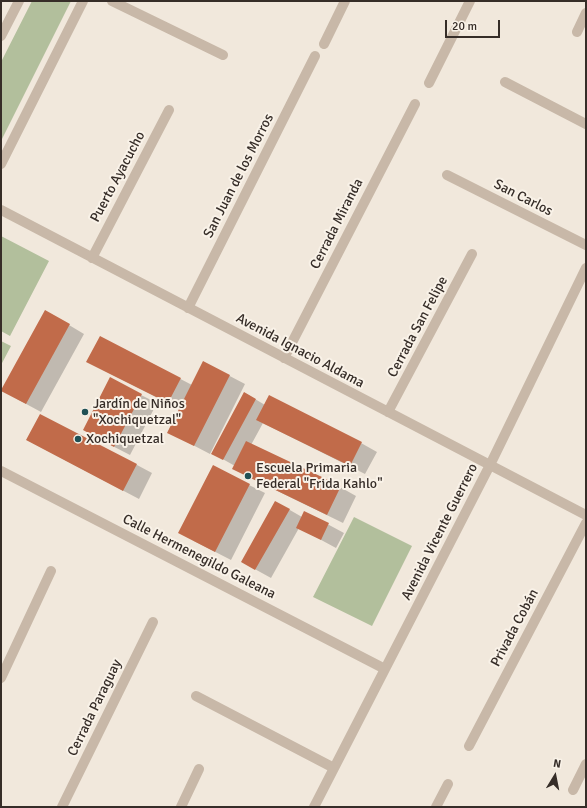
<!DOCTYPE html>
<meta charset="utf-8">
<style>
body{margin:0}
#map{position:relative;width:587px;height:808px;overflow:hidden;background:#f1e8dc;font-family:Signika,sans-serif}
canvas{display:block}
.frame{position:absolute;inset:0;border:2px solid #362d28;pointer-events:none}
.north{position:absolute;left:535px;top:756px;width:40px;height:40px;-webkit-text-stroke:3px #f9f2e8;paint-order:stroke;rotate:10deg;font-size:11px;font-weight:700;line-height:16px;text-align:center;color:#362d28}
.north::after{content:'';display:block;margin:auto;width:14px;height:18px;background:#362d28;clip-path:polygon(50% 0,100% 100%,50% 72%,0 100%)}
.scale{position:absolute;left:445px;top:20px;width:55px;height:18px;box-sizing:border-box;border:2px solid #362d28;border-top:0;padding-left:5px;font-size:12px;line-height:14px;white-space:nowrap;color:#362d28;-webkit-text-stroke:3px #f9f2e8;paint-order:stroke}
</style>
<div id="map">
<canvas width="587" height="808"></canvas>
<div class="frame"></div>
<div class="north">N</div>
<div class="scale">20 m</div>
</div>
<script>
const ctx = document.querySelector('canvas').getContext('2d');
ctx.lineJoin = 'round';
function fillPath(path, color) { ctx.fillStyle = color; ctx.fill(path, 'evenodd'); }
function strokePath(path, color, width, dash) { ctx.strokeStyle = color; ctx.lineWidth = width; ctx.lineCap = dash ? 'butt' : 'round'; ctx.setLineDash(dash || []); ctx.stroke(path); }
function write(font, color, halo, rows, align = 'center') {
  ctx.font = font + ' Signika,sans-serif'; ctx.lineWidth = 4; ctx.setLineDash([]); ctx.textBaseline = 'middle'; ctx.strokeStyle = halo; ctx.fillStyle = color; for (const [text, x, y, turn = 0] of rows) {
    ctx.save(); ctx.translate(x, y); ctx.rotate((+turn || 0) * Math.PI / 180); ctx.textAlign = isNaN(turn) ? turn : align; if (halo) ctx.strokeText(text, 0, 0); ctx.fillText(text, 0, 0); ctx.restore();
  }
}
const green = new Path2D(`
 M 32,1 L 71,1 L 1,141 L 1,62 Z
 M 1,236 L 49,261 L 10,336 L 1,331 Z
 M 1,341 L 11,346 L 1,365 Z
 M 354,517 L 412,546 L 372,626 L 313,597 Z`);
const shadow = new Path2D(`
 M 69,325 L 84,334 L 41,412 L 17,399 Z
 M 100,337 L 192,385 L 203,362 L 245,384 L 210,454 L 168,432 L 180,409 L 103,370 Z
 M 245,393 L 265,405 L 361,443 L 377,452 L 365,474 L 263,423 L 251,445 L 340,487 L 356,496 L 343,523 L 249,477 L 234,469 L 235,466 L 212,453 Z
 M 141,395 L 157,403 L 130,455 L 99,439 Z
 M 27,440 L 137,465 L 152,473 L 139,499 Z
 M 249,485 L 265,493 L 231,560 L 194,541 Z
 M 276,502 L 302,517 L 305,512 L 344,533 L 336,548 L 299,528 L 271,578 L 242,562 Z`);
const building = new Path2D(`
 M 45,310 L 70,324 L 26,404 L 1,391 L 1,390 Z
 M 100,336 L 181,378 L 168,403 L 86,362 Z
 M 203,361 L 230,375 L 194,446 L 167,433 Z
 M 110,377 L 142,394 L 114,447 L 83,430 Z
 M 244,392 L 256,399 L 223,460 L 211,454 Z
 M 269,395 L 362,442 L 350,466 L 256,420 Z
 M 40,414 L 137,464 L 123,491 L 26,440 Z
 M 246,441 L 341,486 L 327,515 L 232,469 Z
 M 213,465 L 250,484 L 215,552 L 178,533 Z
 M 275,501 L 290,509 L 255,570 L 241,562 Z
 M 304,511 L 329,523 L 321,540 L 296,528 Z`);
const minor = new Path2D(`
 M 112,1 L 223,55
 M 577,32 L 586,13
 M 1,36 L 19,1
 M 324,44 L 345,1
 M 505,82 L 586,124
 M 429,83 L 470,1
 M 1,164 L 83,1
 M 447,175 L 586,245
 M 1,210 L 586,515
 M 92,258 L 169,110
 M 188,308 L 315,56
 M 284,358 L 415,104
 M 388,412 L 472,254
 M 1,471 L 385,669
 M 1,678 L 51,571
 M 196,696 L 334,768
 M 469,746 L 586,523
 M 573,790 L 586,764
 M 62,807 L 153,622
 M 181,807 L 199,769
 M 314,807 L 490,465 L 586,268
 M 436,807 L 448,784`);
const markers = [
 [85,412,4,"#1f5055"],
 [78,439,4,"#1f5055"],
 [248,476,4,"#1f5055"]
];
const streetNames = [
 ["San Juan de los Morros",239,176,-63],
 ["Puerto Ayacucho",118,177,-62],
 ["San Carlos",523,198,27],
 ["Cerrada Miranda",337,224,-63],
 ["Cerrada San Felipe",418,327,-62],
 ["Avenida Ignacio Aldama",300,351,28],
 ["Avenida Vicente Guerrero",440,532,-63],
 ["Calle Hermenegildo Galeana",199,557,27],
 ["Privada Cobán",515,628,-62],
 ["Cerrada Paraguay",95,708,-64]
];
const poiNames = [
 ["Jardín de Niños",93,404],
 ["\"Xochiquetzal\"",93,420],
 ["Xochiquetzal",86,439],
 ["Escuela Primaria",256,468],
 ["Federal \"Frida Kahlo\"",256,484]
];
fillPath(green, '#b2bf9c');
fillPath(shadow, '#0003');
fillPath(building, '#c16b4a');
strokePath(minor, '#c8b8a8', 10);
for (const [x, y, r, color] of markers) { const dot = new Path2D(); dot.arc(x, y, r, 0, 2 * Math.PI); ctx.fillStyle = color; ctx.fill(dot); strokePath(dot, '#f9f2e8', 1.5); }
write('14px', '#362d28', '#f9f2e8', streetNames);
write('14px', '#362d28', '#f9f2e8', poiNames, 'left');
</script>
